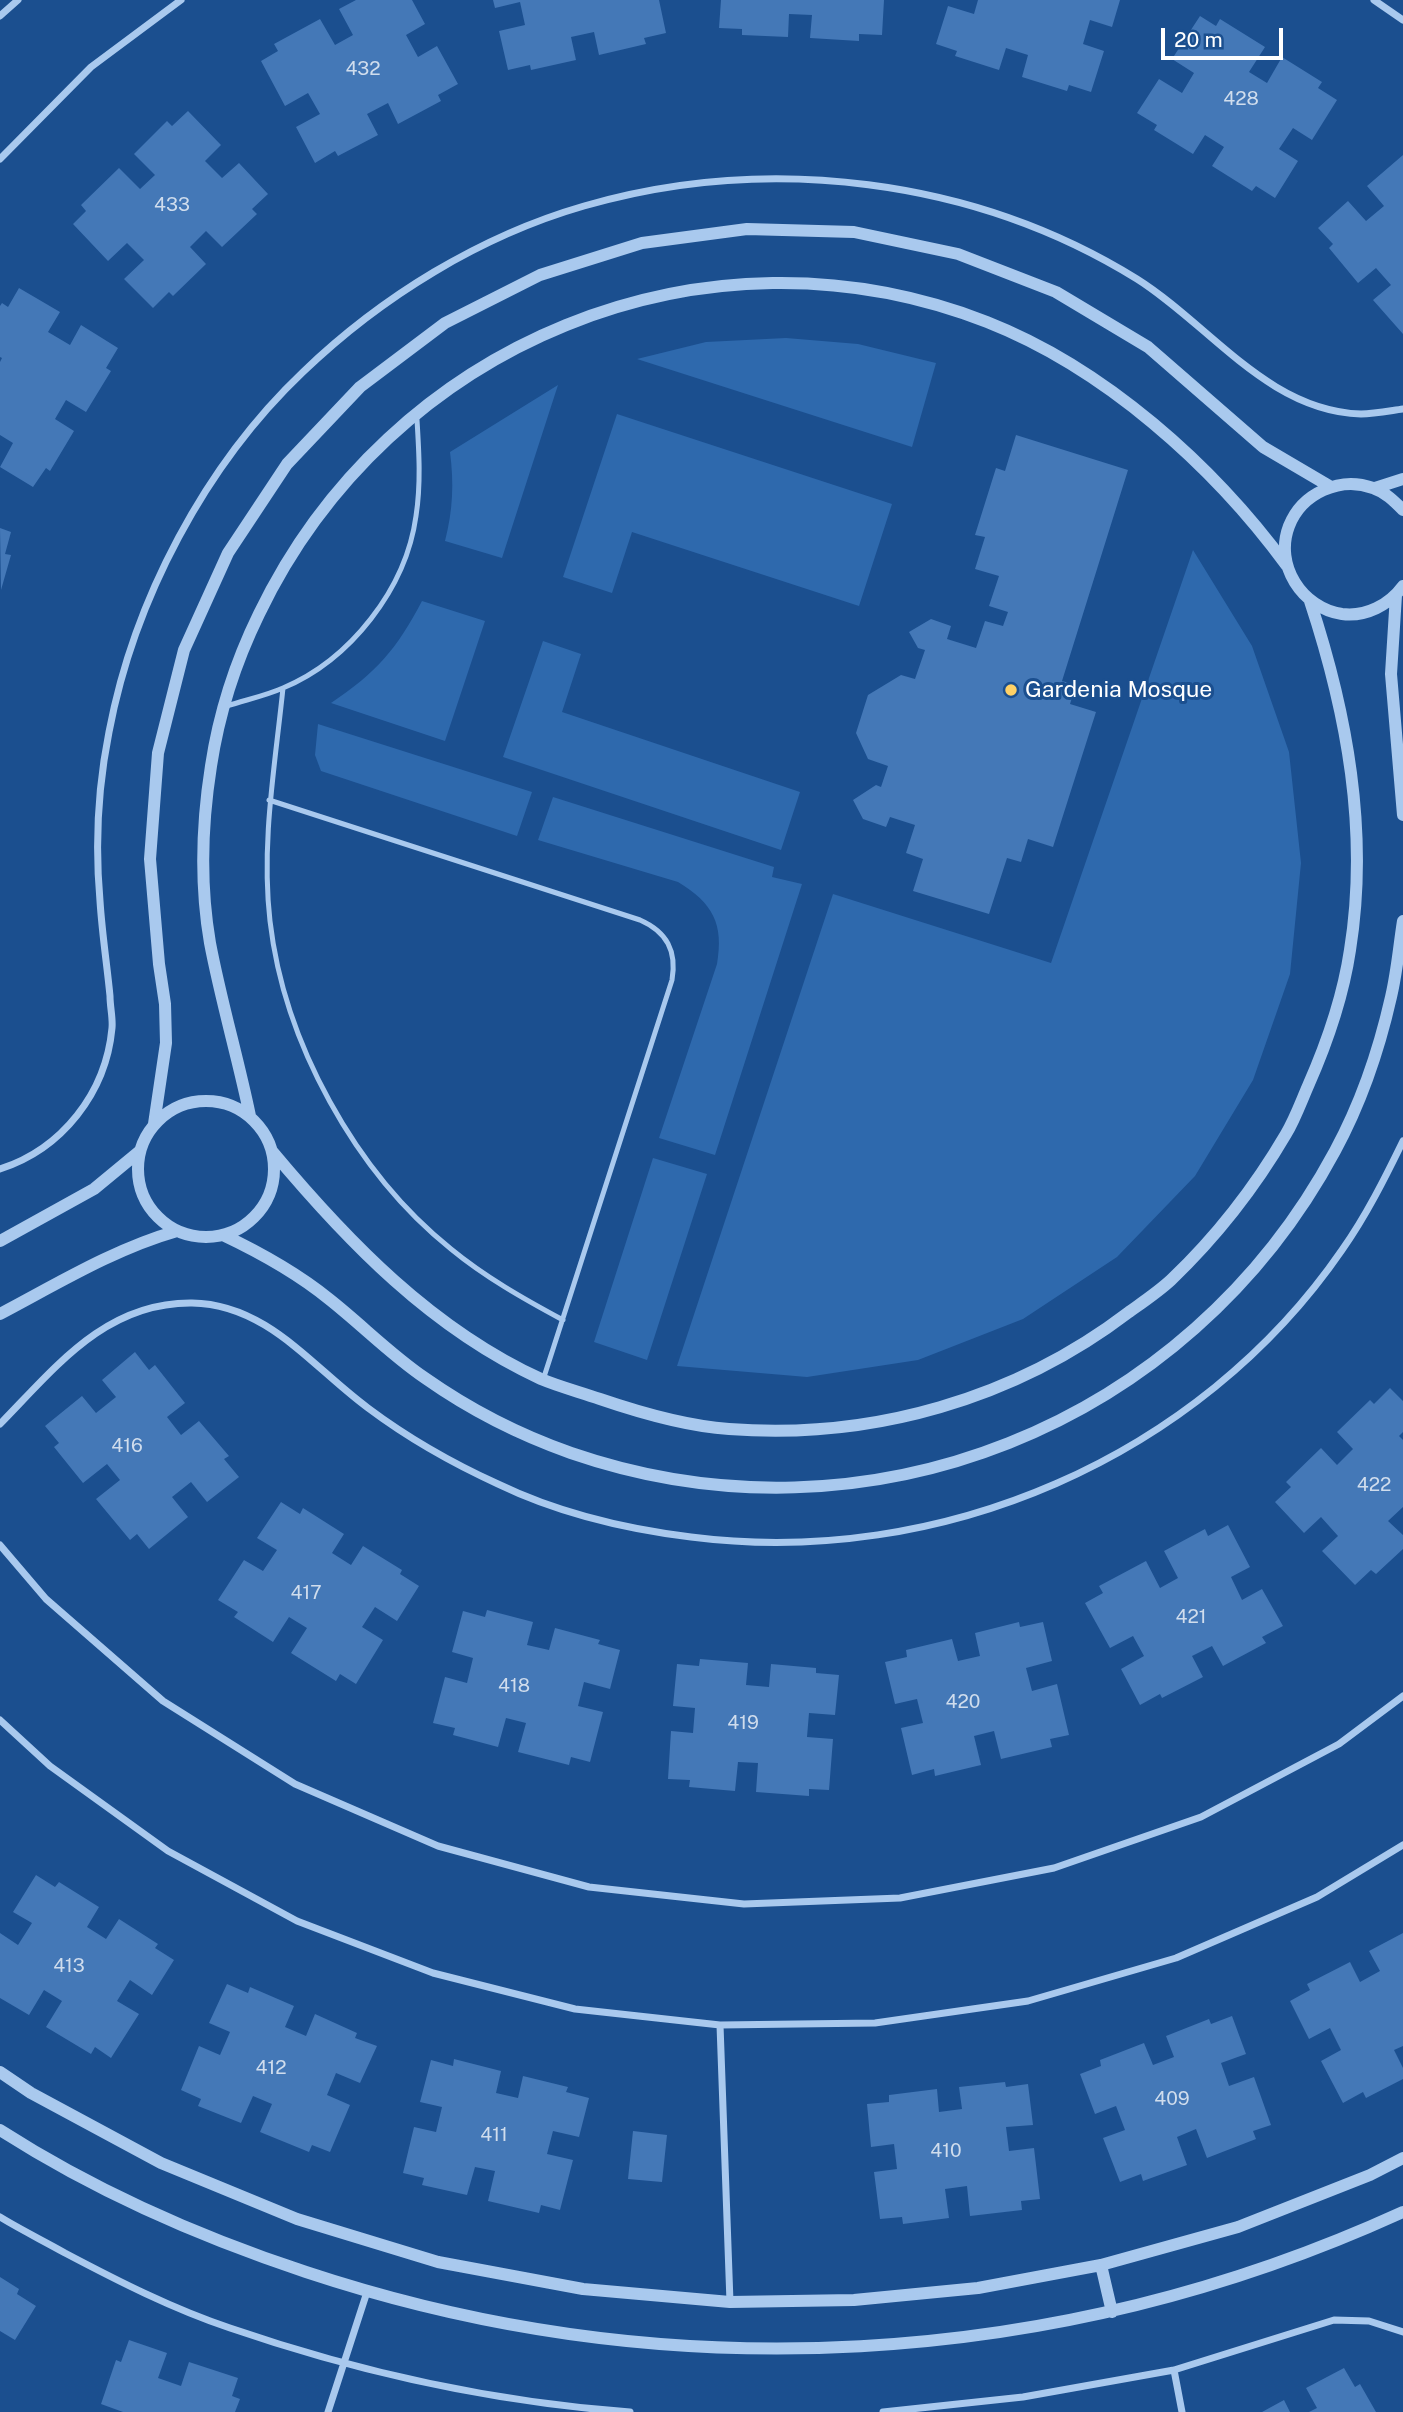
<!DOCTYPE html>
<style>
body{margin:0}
#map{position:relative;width:1403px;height:2412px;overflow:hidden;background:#1b4f8f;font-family:"Public Sans",sans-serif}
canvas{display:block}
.scale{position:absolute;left:1161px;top:28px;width:122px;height:32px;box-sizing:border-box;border:4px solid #fff;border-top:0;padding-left:9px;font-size:21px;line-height:24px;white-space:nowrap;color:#fff;-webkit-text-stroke:5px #1b4f8f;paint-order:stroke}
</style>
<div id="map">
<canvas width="1403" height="2412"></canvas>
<div class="scale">20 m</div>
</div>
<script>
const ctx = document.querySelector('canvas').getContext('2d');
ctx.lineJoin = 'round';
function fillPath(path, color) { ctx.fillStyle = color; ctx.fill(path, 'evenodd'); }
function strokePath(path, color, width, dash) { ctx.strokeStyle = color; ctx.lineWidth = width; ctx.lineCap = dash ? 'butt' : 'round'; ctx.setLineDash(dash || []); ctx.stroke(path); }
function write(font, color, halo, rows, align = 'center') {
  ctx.font = font + ' "Public Sans",sans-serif'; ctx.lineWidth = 6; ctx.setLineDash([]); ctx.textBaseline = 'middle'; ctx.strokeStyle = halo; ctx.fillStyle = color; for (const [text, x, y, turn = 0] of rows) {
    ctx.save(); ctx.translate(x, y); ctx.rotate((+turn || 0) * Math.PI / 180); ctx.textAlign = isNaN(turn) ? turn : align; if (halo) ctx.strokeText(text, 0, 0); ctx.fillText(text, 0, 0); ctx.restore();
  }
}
const green = new Path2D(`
 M 786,338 L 858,344 L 936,363 L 912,447 L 637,359 L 706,342 Z
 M 558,385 L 502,558 L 445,541 C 453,510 454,483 450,452 Z
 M 617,414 L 892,504 L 859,606 L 632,532 L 612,593 L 563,577 Z
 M 1193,550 L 1252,646 L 1289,752 L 1301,863 L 1290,974 L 1253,1080 L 1195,1176 L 1117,1257 L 1023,1319 L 918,1360 L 807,1377 L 677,1366 L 833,894 L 1051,963 Z
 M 422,601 L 485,621 L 445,741 L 331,703 C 377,672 396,650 422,601 Z
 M 543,641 L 581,654 L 562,712 L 800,792 L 781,850 L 503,757 Z
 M 318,724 L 532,792 L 517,836 L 321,771 L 315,755 Z
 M 553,797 L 774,867 L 772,877 L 802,884 L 715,1155 L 659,1138 L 717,964 C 724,924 713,903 678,882 L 538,840 Z
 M 653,1158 L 707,1174 L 647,1360 L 594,1342 Z`);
const building = new Path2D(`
 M 356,0 L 412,0 L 425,24 L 406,35 L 418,57 L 437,46 L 458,84 L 438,95 L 441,101 L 398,124 L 388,103 L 367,114 L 378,135 L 338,156 L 335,151 L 315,163 L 296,127 L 320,114 L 308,93 L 285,106 L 261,61 L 278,51 L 274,44 L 320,19 L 335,45 L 353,35 L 339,9 Z
 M 493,0 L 659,0 L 666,33 L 644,38 L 646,44 L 599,55 L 594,32 L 571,37 L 576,60 L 531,70 L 530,65 L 508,70 L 499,31 L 525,25 L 520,2 L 495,8 Z
 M 721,0 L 884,0 L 882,35 L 859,34 L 859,41 L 810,38 L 812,15 L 789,14 L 788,37 L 742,35 L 742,29 L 719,28 Z
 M 978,0 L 1120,0 L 1112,27 L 1090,20 L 1083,44 L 1104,51 L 1091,92 L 1069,85 L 1067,91 L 1022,77 L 1028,55 L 1006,48 L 999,70 L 955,56 L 957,51 L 936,44 L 948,6 L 974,14 Z
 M 1200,16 L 1216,26 L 1220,19 L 1265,47 L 1249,72 L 1267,83 L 1282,57 L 1322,82 L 1318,88 L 1337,100 L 1312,140 L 1293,128 L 1279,149 L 1298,161 L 1275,198 L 1256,186 L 1252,191 L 1212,166 L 1224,147 L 1205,135 L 1193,154 L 1154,130 L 1157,125 L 1137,113 L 1159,79 L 1182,93 L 1194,73 L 1172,59 Z
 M 188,111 L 221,145 L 205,161 L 222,178 L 239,163 L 268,194 L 252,209 L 257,214 L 222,247 L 206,231 L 190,247 L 206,264 L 173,296 L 169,292 L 153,308 L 124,279 L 144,260 L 127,243 L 108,261 L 73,224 L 86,211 L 81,205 L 119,168 L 140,189 L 155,175 L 134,154 L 167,121 L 172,126 Z
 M 1403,155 L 1403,334 L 1373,300 L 1391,285 L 1376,268 L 1358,283 L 1329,248 L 1333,244 L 1318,228 L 1348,201 L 1366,221 L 1384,206 L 1367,186 Z
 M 19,288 L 60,312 L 48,332 L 70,345 L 81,325 L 118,348 L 106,368 L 111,371 L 86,412 L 66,400 L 55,419 L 74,431 L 50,471 L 46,468 L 33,487 L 0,467 L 13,443 L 0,435 L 0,362 L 2,358 L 0,357 L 0,306 L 2,303 L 8,307 Z
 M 1016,435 L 1128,470 L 1062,681 L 1076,685 L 1070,704 L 1096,712 L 1053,847 L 1028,839 L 1021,862 L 1007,858 L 989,914 L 913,891 L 923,859 L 906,853 L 915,825 L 890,817 L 886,827 L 863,819 L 853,800 L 876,785 L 881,787 L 888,766 L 868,759 L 856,733 L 868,695 L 901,675 L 915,679 L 925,650 L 918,648 L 909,632 L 931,619 L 951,626 L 947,639 L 976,648 L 985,621 L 1003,626 L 1008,612 L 989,606 L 999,576 L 975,569 L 985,537 L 975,535 L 996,468 L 1005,471 Z
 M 0,528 L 11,532 L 5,554 L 11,555 L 1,590 Z
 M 135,1352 L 149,1370 L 155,1365 L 185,1403 L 167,1417 L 181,1435 L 199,1421 L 229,1456 L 224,1459 L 239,1477 L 207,1502 L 191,1482 L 172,1497 L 188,1517 L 149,1549 L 137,1534 L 130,1540 L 96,1499 L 120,1480 L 107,1464 L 83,1483 L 54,1447 L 59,1443 L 45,1426 L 82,1396 L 96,1413 L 116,1397 L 102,1380 Z
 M 1390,1388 L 1403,1401 L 1403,1432 L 1399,1436 L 1403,1440 L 1403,1507 L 1388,1521 L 1403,1535 L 1403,1549 L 1376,1574 L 1371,1570 L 1355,1585 L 1322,1551 L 1338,1536 L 1321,1517 L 1304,1533 L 1275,1502 L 1291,1487 L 1286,1482 L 1321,1448 L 1337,1465 L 1353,1449 L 1337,1432 L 1370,1400 L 1374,1404 Z
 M 281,1502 L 300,1514 L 303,1508 L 344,1534 L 332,1553 L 351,1565 L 363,1546 L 402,1570 L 400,1574 L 419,1586 L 397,1621 L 375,1607 L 362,1627 L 383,1640 L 356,1684 L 340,1674 L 336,1681 L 291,1653 L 307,1628 L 289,1617 L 273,1642 L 234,1617 L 238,1612 L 218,1600 L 244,1560 L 263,1571 L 277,1550 L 257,1538 Z
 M 1228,1525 L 1250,1567 L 1231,1577 L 1242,1600 L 1262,1589 L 1283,1626 L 1262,1637 L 1266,1643 L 1223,1666 L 1212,1646 L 1192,1656 L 1203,1677 L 1162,1698 L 1160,1694 L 1140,1705 L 1121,1669 L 1144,1656 L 1133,1636 L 1110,1648 L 1085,1603 L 1103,1593 L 1099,1586 L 1146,1561 L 1160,1588 L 1178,1578 L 1164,1551 L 1205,1529 L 1208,1536 Z
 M 487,1610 L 533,1622 L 527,1645 L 549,1650 L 555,1628 L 600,1640 L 598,1644 L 620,1650 L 610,1689 L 584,1682 L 578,1706 L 603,1712 L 590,1762 L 571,1757 L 569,1765 L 518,1752 L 526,1723 L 506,1718 L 498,1747 L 453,1735 L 455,1728 L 433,1723 L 445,1677 L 467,1683 L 473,1658 L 452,1652 L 463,1611 L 485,1617 Z
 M 1019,1622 L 1020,1627 L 1043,1622 L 1052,1661 L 1026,1668 L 1032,1691 L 1057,1684 L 1069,1735 L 1050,1739 L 1052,1747 L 1001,1759 L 994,1731 L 974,1736 L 981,1765 L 935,1776 L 934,1769 L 912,1775 L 901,1728 L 923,1723 L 917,1699 L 895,1704 L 885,1662 L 907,1657 L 906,1650 L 952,1639 L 958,1661 L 980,1656 L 975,1633 Z
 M 700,1659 L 748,1663 L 746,1685 L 769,1687 L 771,1664 L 816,1668 L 816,1673 L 839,1675 L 835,1715 L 809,1713 L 807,1737 L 833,1739 L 829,1790 L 809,1789 L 809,1796 L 756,1792 L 758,1763 L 738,1762 L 735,1791 L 689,1787 L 690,1780 L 668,1779 L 671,1731 L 693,1733 L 695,1708 L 673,1706 L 677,1664 L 699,1666 Z
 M 36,1875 L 55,1887 L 59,1882 L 99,1907 L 87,1927 L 106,1939 L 119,1919 L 158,1944 L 155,1948 L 174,1960 L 152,1995 L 130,1980 L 117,2001 L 139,2014 L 111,2058 L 95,2047 L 91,2054 L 46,2027 L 62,2001 L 44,1990 L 29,2015 L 0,1998 L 0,1933 L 18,1945 L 32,1923 L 13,1912 Z
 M 1403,1933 L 1403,2046 L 1394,2050 L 1403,2068 L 1403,2079 L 1366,2098 L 1363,2092 L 1343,2103 L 1321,2061 L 1341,2050 L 1330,2028 L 1309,2039 L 1290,2001 L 1310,1990 L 1307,1984 L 1350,1962 L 1360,1982 L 1380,1971 L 1369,1951 Z
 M 227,1984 L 248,1993 L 250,1987 L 294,2006 L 285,2027 L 306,2036 L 315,2014 L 357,2033 L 355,2038 L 377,2046 L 360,2083 L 336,2073 L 327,2095 L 350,2105 L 330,2152 L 312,2145 L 309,2152 L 260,2132 L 272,2104 L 253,2096 L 241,2123 L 198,2106 L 201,2099 L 181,2090 L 199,2046 L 220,2055 L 230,2032 L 209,2023 Z
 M 1232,2016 L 1246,2054 L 1221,2063 L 1229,2086 L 1254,2077 L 1271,2125 L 1253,2131 L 1256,2139 L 1207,2158 L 1196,2129 L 1177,2137 L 1187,2165 L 1143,2181 L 1141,2174 L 1120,2182 L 1103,2138 L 1125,2130 L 1116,2106 L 1095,2114 L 1080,2074 L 1101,2066 L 1100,2060 L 1144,2043 L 1153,2065 L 1174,2057 L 1166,2036 L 1209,2019 L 1211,2024 Z
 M 454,2059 L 501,2071 L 496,2093 L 518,2098 L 523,2076 L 568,2087 L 566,2092 L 589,2098 L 579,2137 L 553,2131 L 547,2154 L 573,2160 L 560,2210 L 541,2205 L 539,2213 L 488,2201 L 495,2171 L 475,2167 L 467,2195 L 422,2185 L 424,2178 L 403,2173 L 414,2127 L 436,2132 L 442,2107 L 420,2102 L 431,2060 L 453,2066 Z
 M 1005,2082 L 1006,2087 L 1028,2084 L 1033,2125 L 1006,2127 L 1009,2151 L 1034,2148 L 1040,2199 L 1021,2201 L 1022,2210 L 970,2216 L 967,2186 L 945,2189 L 949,2218 L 903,2224 L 902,2217 L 880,2219 L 874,2172 L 897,2169 L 894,2144 L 871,2147 L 867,2104 L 889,2102 L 889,2095 L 937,2089 L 939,2112 L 962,2109 L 959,2087 Z
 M 633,2131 L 667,2135 L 662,2182 L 628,2179 Z
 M 0,2277 L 19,2289 L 17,2294 L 36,2306 L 15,2340 L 0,2331 Z
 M 129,2340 L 167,2353 L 158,2378 L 181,2386 L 189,2362 L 238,2378 L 232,2396 L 240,2399 L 235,2412 L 123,2412 L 101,2404 L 116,2360 L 121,2362 Z
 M 1344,2368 L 1355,2387 L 1360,2384 L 1376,2412 L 1309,2412 L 1317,2408 L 1306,2388 Z
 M 1284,2400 L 1290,2412 L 1262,2412 Z`);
const service = new Path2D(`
 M 283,688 C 275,766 261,843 270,921 C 284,1042 355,1172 451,1249 C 485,1277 524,1299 563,1320
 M 227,706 C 245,700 265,696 283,688 C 350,660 406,589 416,516 C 421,484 419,452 417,420
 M 269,800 L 640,920 C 667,932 677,951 672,980 L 543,1380`);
const minor = new Path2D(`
 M 1374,0 L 1403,20
 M 0,16 L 18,0
 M 0,159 L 91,67 L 181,0
 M 0,1169 C 62,1149 106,1093 112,1028 C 113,1018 110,1007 110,996 C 107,965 102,933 100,901 C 95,845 98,787 109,732 C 134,600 205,465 303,372 C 381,297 480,236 584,206 C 768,153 974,178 1137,279 C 1210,325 1268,411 1361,414 C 1374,414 1389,411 1403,409
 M 0,1424 C 55,1368 105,1302 192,1303 C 267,1304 312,1367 368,1408 C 408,1438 452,1463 498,1484 C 558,1513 626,1529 691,1537 C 940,1569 1199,1458 1342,1250 C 1366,1216 1385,1178 1403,1141
 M 0,1545 L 46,1599 L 163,1701 L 295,1784 L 438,1846 L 589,1887 L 744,1904 L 900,1898 L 1054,1868 L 1201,1817 L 1339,1744 L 1403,1696
 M 0,1720 L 50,1766 L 168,1851 L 297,1921 L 433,1973 L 575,2009 L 720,2025 L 875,2023 L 1028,2001 L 1176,1958 L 1317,1897 L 1403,1845
 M 720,2025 L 730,2302
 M 0,2217 C 21,2230 44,2241 65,2253 C 118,2281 173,2309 230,2328 C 358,2372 495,2402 630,2412
 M 1174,2370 L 1182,2412
 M 328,2412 L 367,2292
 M 883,2412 L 1023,2397 L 1174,2370 L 1334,2320 L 1369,2321 L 1403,2332`);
const tertiary = new Path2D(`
 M 1375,488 L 1403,479
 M 1403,510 C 1394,501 1385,492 1373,488 C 1340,476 1302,493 1289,526 C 1274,565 1302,608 1342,614 C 1366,617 1389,605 1403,586
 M 1396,595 L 1391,674 L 1403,815
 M138 1169a68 68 0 1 1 136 0a68 68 0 1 1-136 0Z
 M 250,1116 C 238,1058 221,1001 210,943 C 200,885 202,823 211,766 C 219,713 236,661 259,614 C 389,343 705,212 987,322 C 1104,368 1213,465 1287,566
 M 154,1124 L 166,1043 L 165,1004 L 159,964 L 150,859 L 158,753 L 184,650 L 228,553 L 287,464 L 360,387 L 445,323 L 540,275 L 642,243 L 747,229 L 854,232 L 958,254 L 1056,292 L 1148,347 L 1263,447 L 1331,487
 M 272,1151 C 348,1242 432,1329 541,1379 C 560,1387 580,1392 600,1399 C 641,1413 685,1426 729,1429 C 872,1440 1015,1399 1129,1312 C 1143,1302 1158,1292 1171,1280 C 1216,1237 1255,1187 1286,1134 C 1295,1119 1301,1102 1308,1086 C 1327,1043 1343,997 1350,950 C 1369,832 1347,713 1310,601
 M 223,1235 C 261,1253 297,1273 329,1299 C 362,1325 391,1355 425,1378 C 469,1409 520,1435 571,1453 C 867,1555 1188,1425 1335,1151 C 1361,1103 1379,1050 1391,997 C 1397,972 1399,946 1403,921
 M 0,1241 L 94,1189 L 140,1151
 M 0,1314 C 57,1284 114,1249 177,1231
 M 0,2072 L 31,2093 L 161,2163 L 297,2219 L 438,2262 L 583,2289 L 730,2302 L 854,2300 L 978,2288 L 1101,2265 L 1238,2227 L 1370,2175 L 1403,2158
 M 0,2130 C 95,2191 200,2237 306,2272 C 668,2392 1057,2370 1403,2212
 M 1101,2265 L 1112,2312`);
const markers = [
 [1011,690,7,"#ffd166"]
];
const numberNames = [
 ["432",363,69],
 ["428",1241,99],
 ["433",172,205],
 ["416",127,1446],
 ["422",1374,1485],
 ["417",306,1593],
 ["421",1191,1617],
 ["418",514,1686],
 ["420",963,1702],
 ["419",743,1723],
 ["413",69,1966],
 ["412",271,2068],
 ["409",1172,2099],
 ["411",494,2135],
 ["410",946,2151]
];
const poiNames = [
 ["Gardenia Mosque",1025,690]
];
fillPath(green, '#2e69ad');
fillPath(building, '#4478b7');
strokePath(service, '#a9c9ee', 5);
strokePath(minor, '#a9c9ee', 7);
strokePath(tertiary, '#a9c9ee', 12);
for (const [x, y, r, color] of markers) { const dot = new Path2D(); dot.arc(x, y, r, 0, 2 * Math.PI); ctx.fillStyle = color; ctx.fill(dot); strokePath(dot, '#1b4f8f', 2.5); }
write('19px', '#d0dded', null, numberNames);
write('23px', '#fff', '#1b4f8f', poiNames, 'left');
</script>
